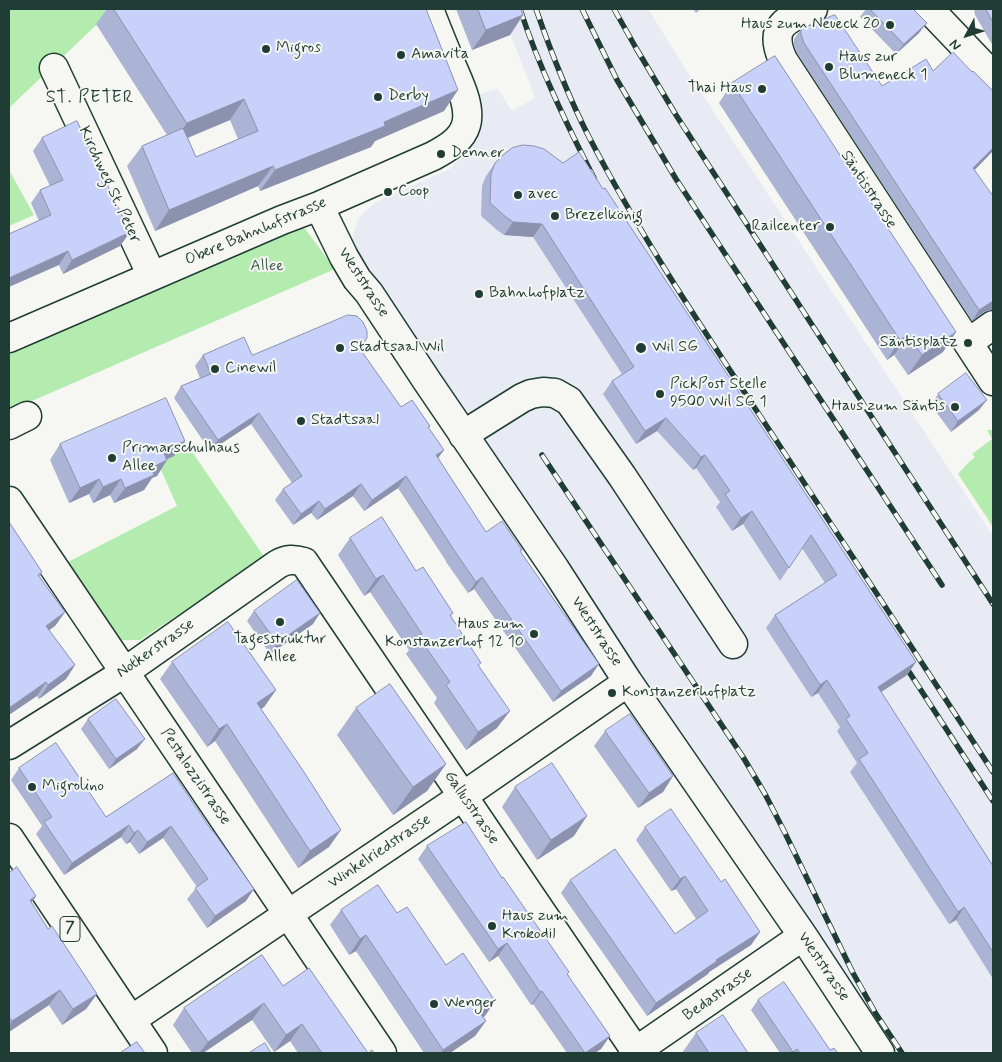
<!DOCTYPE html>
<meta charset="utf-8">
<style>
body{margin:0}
#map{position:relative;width:1002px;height:1062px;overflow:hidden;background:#f6f6f2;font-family:Mynerve,sans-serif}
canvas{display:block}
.frame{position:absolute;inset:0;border:10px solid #1f3d34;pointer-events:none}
.north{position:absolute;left:942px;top:10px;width:50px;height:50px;-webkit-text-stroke:4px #f6f6f2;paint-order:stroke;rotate:230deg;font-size:14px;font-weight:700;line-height:20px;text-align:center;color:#1f3d34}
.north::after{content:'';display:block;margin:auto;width:18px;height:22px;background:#1f3d34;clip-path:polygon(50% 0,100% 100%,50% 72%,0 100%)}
</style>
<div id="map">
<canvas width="1002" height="1062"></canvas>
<div class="frame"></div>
<div class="north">N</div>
</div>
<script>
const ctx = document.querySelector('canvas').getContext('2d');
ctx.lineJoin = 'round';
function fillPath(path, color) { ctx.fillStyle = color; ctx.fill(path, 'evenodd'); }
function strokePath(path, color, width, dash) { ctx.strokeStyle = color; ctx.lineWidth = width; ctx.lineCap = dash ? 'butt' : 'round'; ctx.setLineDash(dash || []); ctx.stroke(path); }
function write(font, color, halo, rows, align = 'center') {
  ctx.font = font + ' Mynerve,sans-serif'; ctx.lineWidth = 4; ctx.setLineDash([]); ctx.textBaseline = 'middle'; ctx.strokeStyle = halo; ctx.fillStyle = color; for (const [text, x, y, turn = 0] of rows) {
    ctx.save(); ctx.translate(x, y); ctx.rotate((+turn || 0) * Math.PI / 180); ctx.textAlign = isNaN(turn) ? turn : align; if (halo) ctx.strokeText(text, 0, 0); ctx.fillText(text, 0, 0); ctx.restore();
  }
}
const built = new Path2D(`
 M 501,9 L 648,9 L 685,68 L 993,536 L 993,1053 L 891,1053 L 361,263 L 352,239 L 358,218 L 376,202 L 450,169 L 478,139 L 478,96 L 485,92 L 498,89 L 512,111 L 535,98 Z`);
const green = new Path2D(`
 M 9,9 L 113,9 L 9,108 Z
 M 9,170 L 34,215 L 9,226 Z
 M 300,222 L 335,269 L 9,411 L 9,350 Z
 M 162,408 L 265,558 L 140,640 L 120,640 L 68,562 L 177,506 L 158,463 Z
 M 987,430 L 993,430 L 993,527 L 958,474 L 968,463 L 975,457 L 972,454 L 992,439 Z`);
const minor = new Path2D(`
 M 813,9 C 785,19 768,27 783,60 L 993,381
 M 929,9 L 993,76
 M 54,68 L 152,276
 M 319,206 L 344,257 L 357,279 L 369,293 L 427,381 L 555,569 L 628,682 L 803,936 L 880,1053
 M 9,338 L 282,220 L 319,206 L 433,156 C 446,149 462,140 466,125 C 472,105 456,77 449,59 C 442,42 435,25 429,9
 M 968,343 L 993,325
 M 9,425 L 27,416
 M 463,435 L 522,398 L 531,394 L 543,392 L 555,393 L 569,401 L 622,476 L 733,644
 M 9,501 L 382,1053
 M 9,745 L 113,680 L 278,564 C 287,559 294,559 304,562 L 637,1053
 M 131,1020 L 463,796 L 628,682
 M 633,1053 L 803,936`);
const major = new Path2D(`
 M 9,838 L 153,1053`);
const rail = new Path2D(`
 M 520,9 C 539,67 566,123 594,178
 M 536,9 C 551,52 568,96 589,137 C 642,239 707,335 770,431 C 845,544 919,659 993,772
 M 582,9 L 617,80 L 676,179 L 942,585
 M 614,9 L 636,48 L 676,115 L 993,604
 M 542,455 L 743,757 L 765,794 L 784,831 L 853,973 L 876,1014 L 902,1053
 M 902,661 L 993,801`);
const wall = new Path2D(`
 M 107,9 L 426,9 L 444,111 L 375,141 L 371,147 L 260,191 L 258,186 L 155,231 L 127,166 L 142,146 L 167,135 L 96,24 ZM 230,120 L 238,139 L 196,157 L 188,138 Z
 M 456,9 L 521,9 L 523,15 L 510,35 L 472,50 Z
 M 693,9 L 701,9 L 696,13 Z
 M 866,9 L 913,9 L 919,33 L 896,54 L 860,17 Z
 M 974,9 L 993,9 L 993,46 L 975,15 Z
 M 801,29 L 882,86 L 933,71 L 993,151 L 974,170 L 991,310 L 984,312 L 972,321 L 797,53 L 794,45 L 794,39 Z
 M 732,83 L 943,352 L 908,375 L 894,355 L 887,360 L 719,103 Z
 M 42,138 L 130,232 L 120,246 L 63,274 L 31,203 L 40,190 L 50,186 L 33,151 Z
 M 495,163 L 563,163 L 603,189 L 916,662 L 907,675 L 881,692 L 993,866 L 993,979 L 956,920 L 949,924 L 850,772 L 857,763 L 837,731 L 840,727 L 818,693 L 811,697 L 766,628 L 775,615 L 825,583 L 802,548 L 780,581 L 743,524 L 732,531 L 716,507 L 720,502 L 696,468 L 693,470 L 657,431 L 636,444 L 603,394 L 612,381 L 622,374 L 533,237 L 504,235 L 497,230 L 481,216 L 482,186 L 486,176 Z
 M 360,349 L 401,407 L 430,426 L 429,428 L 438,458 L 486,532 L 522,550 L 520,552 L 591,676 L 553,702 L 474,589 L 468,593 L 446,562 L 446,561 L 398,488 L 364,511 L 353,496 L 317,520 L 311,513 L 293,525 L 275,500 L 283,489 L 292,483 L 251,424 L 210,451 L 174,398 L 181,386 L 200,378 L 195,366 L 203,355 L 252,355 Z
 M 938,394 L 979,410 L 951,432 L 931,405 Z
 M 60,444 L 174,456 L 167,459 L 157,476 L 152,478 L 144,490 L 114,503 L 110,495 L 93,503 L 89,494 L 69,503 L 50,460 Z
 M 9,522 L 42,572 L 39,577 L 65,612 L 55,626 L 49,630 L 75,665 L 66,679 L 39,699 L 37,696 Z
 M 350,538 L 416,571 L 453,613 L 451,616 L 479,666 L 497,728 L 466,750 L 434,703 L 437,698 L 406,654 L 409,650 L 370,592 L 364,596 L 338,555 Z
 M 254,611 L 313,624 L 270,654 L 247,621 Z
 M 172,662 L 276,690 L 264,707 L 261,709 L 329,847 L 298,868 L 215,741 L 207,747 L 160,679 Z
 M 356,708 L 446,764 L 427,791 L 393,815 L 337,735 Z
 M 88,719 L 137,749 L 109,769 L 81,729 Z
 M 605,731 L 673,776 L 663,792 L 638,808 L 594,746 Z
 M 19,768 L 106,817 L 173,773 L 246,901 L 207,928 L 187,899 L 197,887 L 163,838 L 139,854 L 130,842 L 126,844 L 121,837 L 64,875 L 36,834 L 42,826 L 11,780 Z
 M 515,787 L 574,836 L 537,860 L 502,807 Z
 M 645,827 L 721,882 L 760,932 L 751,945 L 709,972 L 708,974 L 647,1016 L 561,893 L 570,880 L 675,934 L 696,919 L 676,889 L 671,891 L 636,840 Z
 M 427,846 L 502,878 L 568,974 L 601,1049 L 595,1053 L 567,1053 L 533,1004 L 531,1005 L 498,956 L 489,962 L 418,859 Z
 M 9,873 L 36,896 L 31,903 L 48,929 L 97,994 L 86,1009 L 62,1025 L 49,1005 L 9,1032 Z
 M 341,910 L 397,913 L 446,965 L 485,1016 L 483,1017 L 486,1021 L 475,1036 L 450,1053 L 424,1053 L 356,951 L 349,955 L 330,925 Z
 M 283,986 L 368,1053 L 374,1053 L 298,1053 L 290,1041 L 274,1052 L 252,1020 L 203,1053 L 192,1053 L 173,1025 L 184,1008 Z
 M 758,1000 L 830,1050 L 838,1053 L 780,1053 L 751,1010 Z
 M 696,1033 L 748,1053 L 682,1053 Z`);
const shadedWall = new Path2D(`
 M 523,15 L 510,35 L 472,50 L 486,30 Z
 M 927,23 L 919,33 L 896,54 L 904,44 Z
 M 458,90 L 444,111 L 375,141 L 371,147 L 260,191 L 275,170 Z
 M 244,99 L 230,120 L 172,144 L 187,123 Z
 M 993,148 L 993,151 L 966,179 L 973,168 Z
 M 273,166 L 258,186 L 155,231 L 169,210 Z
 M 513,222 L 542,224 L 533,237 L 504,235 Z
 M 130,232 L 120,246 L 63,274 L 72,260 Z
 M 68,251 L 59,265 L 9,287 L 9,278 Z
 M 993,301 L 993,310 L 991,310 L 984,312 L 972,321 L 979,310 Z
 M 956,332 L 943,352 L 908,375 L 922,355 Z
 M 908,335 L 894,355 L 887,360 L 900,340 Z
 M 987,400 L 979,410 L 951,432 L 958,421 Z
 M 259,413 L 251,424 L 210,451 L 218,440 Z
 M 666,418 L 657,431 L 636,444 L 645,431 Z
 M 185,441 L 174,456 L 152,466 L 163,451 Z
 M 444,450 L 436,461 L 436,455 Z
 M 705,455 L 696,468 L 693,470 L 701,457 Z
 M 167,460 L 157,476 L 152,478 L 144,490 L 114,503 L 125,488 L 151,468 Z
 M 406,476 L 398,488 L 364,511 L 372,500 Z
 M 99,479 L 89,494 L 69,503 L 80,488 Z
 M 121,479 L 110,495 L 93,503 L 103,487 Z
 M 361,484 L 353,496 L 317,520 L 325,509 Z
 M 319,501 L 311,513 L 293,525 L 301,514 Z
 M 752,511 L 743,524 L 732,531 L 741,518 Z
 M 383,575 L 370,592 L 364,596 L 376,579 Z
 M 482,577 L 474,589 L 468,593 L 476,582 Z
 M 65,612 L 55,626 L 37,639 L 46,626 Z
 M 320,613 L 313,624 L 270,654 L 277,643 Z
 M 916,662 L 907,675 L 869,700 L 878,687 Z
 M 599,664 L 591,676 L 553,702 L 561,691 Z
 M 75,665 L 66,679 L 39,699 L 48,685 Z
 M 827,680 L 818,693 L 811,697 L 820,685 Z
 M 46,682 L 37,696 L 9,715 L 9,708 Z
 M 276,690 L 264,707 L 245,720 L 257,703 Z
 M 510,711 L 497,728 L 466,750 L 478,732 Z
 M 227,724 L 215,741 L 207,747 L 219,729 Z
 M 145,739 L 137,749 L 109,769 L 116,759 Z
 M 446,764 L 427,791 L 393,815 L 413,787 Z
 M 673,776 L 663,792 L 638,808 L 649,793 Z
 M 587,816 L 574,836 L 537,860 L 551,840 Z
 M 129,825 L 121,837 L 64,875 L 72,863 Z
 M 171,826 L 163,838 L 139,854 L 147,842 Z
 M 138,830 L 130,842 L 126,844 L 134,833 Z
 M 341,830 L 329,847 L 298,868 L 310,851 Z
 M 685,876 L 676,889 L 671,891 L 680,879 Z
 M 254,889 L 246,901 L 207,928 L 215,916 Z
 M 36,896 L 25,912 L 30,900 Z
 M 964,907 L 956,920 L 949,924 L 958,912 Z
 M 760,932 L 751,945 L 709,972 L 708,974 L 647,1016 L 656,1003 L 716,960 Z
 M 366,935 L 356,951 L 349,955 L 360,939 Z
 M 507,943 L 498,956 L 489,962 L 498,949 Z
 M 60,990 L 49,1005 L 9,1032 L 9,1026 L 12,1021 Z
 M 542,991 L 533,1004 L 531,1005 L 540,992 Z
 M 97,994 L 86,1009 L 62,1025 L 73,1009 Z
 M 495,1001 L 485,1016 L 469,1027 L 479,1012 Z
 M 264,1003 L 252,1020 L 203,1053 L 199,1053 L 208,1042 Z
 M 486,1021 L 475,1036 L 450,1053 L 440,1053 L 443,1050 Z
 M 302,1024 L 290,1041 L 274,1052 L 286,1035 Z
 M 610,1036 L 601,1049 L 595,1053 L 585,1053 Z`);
const building = new Path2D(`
 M 114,9 L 426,9 L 458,90 L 384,122 L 385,126 L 275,170 L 273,166 L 169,210 L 142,146 L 183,128 L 196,157 L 258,131 L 244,99 L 187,123 Z
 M 478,9 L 521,9 L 523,15 L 486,30 Z
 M 870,9 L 913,9 L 927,23 L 904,44 Z
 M 986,9 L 993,9 L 993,22 Z
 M 835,15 L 882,86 L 926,59 L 933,71 L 953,52 L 972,72 L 973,71 L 993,91 L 993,148 L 973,168 L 993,196 L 993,301 L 979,310 L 804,43 L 801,34 L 801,29 Z
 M 775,56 L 956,332 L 922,355 L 908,335 L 900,340 L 732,83 Z
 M 77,121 L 130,232 L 72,260 L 68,251 L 9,278 L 9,234 L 51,215 L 40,190 L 63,180 L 42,138 Z
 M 523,145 L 534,146 L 544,149 L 563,163 L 579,152 L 603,189 L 605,188 L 916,662 L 878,687 L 993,866 L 993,952 L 964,907 L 958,912 L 859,759 L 868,753 L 846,719 L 850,716 L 827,680 L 820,685 L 775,615 L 837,575 L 811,535 L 789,568 L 752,511 L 741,518 L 725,494 L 730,491 L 705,455 L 701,457 L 666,418 L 645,431 L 612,381 L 634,367 L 542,224 L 513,222 L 506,217 L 490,203 L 491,174 L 495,163 L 503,155 L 512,148 Z
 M 348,315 L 357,316 L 363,322 L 367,331 L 367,338 L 360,349 L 401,407 L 412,400 L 430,426 L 428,427 L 444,450 L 436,455 L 486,532 L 502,521 L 522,550 L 520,551 L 599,664 L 561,691 L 482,577 L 476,582 L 454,550 L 406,476 L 372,500 L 361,484 L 325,509 L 319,501 L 301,514 L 283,489 L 302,476 L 259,413 L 218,440 L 181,386 L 211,374 L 203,355 L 244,337 L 252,355 Z
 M 966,373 L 987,400 L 958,421 L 938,394 Z
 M 166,398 L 185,441 L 163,451 L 167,460 L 151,468 L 154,475 L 125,488 L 121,479 L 103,487 L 99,479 L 80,488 L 60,444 Z
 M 382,517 L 416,571 L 423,567 L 453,613 L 450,615 L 481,663 L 478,665 L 510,711 L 478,732 L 446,685 L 450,682 L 418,636 L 422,634 L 383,575 L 376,579 L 350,538 Z
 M 9,522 L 42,572 L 38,575 L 65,612 L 46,626 L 75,665 L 48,685 L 46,682 L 9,708 Z
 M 297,580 L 320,613 L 277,643 L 254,611 Z
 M 228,622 L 276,690 L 257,703 L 304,772 L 341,830 L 310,851 L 227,724 L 219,729 L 172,662 Z
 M 390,684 L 446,764 L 413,787 L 356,708 Z
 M 116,699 L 145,739 L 116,759 L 88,719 Z
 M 630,714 L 673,776 L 649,793 L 605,731 Z
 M 56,743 L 106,817 L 173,773 L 212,831 L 213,831 L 254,889 L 215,916 L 195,888 L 208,879 L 171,826 L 147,842 L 138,830 L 134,833 L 129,825 L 72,863 L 44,822 L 52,817 L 19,768 Z
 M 552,763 L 587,816 L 551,840 L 515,787 Z
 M 671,809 L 721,882 L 725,879 L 760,932 L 716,960 L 717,961 L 656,1003 L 570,880 L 615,849 L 675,934 L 708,911 L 685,876 L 680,879 L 645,827 Z
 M 466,822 L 502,878 L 503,877 L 569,972 L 567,974 L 610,1036 L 585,1053 L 542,991 L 540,992 L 507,943 L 498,949 L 427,846 Z
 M 17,867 L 36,896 L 30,900 L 48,929 L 52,926 L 97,994 L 73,1009 L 60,990 L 12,1021 L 9,1017 L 9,873 Z
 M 378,885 L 397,913 L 407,907 L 446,965 L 463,953 L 495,1001 L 479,1012 L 486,1021 L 443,1050 L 366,935 L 360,939 L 341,910 Z
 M 262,955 L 283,986 L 309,968 L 368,1053 L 372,1050 L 374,1053 L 322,1053 L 302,1024 L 286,1035 L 264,1003 L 208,1042 L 184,1008 Z
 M 784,982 L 830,1050 L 834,1048 L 838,1053 L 800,1053 L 797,1049 L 793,1052 L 758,1000 Z
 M 723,1015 L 748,1053 L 709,1053 L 696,1033 Z
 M 137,1042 L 145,1053 L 120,1053 Z
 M 265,1043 L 271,1053 L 249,1053 Z`);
const markers = [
 [890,25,5,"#1f3d34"],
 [266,49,5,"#1f3d34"],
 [401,55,5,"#1f3d34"],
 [829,67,5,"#1f3d34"],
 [762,89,5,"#1f3d34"],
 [378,97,5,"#1f3d34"],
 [441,154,5,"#1f3d34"],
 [388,192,5,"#1f3d34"],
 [518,195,5,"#1f3d34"],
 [555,216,5,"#1f3d34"],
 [830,227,5,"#1f3d34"],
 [479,294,5,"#1f3d34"],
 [968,343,5,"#1f3d34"],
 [340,348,5,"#1f3d34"],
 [641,348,6,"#1f3d34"],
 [215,369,5,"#1f3d34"],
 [660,394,5,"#1f3d34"],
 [955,407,5,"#1f3d34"],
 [301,421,5,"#1f3d34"],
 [112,458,5,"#1f3d34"],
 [280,622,5,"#1f3d34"],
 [534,634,5,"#1f3d34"],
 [612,693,5,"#1f3d34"],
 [32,787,5,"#1f3d34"],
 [492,926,5,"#1f3d34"],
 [434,1004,5,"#1f3d34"]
];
const shields = [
 [70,929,20]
];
const shieldNames = [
 ["7",70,929]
];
const poiNames = [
 ["Haus zum Neueck 20",880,25,"right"],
 ["Migros",276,49],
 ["Amavita",411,55],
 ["Haus zur",839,58],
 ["Blumeneck 1",839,76],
 ["Thai Haus",752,89,"right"],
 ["Derby",388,97],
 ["Denner",451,154],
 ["Coop",398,192],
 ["avec",528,195],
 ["Brezelkönig",565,216],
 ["Railcenter",820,227,"right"],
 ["Bahnhofplatz",489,294],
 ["Säntisplatz",958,343,"right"],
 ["Stadtsaal Wil",350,348],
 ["Wil SG",652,348],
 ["Cinewil",225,369],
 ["PickPost Stelle",670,385],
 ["9500 Wil SG 1",670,403],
 ["Haus zum Säntis",945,407,"right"],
 ["Stadtsaal",311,421],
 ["Primarschulhaus",122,449],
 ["Allee",122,467],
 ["Haus zum",524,625,"right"],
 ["Konstanzerhof 12 10",524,643,"right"],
 ["Tagesstruktur",280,640,"center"],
 ["Allee",280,658,"center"],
 ["Konstanzerhofplatz",622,693],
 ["Migrolino",42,787],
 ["Haus zum",502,917],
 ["Krokodil",502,935],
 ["Wenger",444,1004]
];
const streetNames = [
 ["Kirchweg St. Peter",109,185,65],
 ["Säntisstrasse",868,190,57],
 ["Obere Bahnhofstrasse",256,232,-23],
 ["Weststrasse",363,283,57],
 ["Weststrasse",596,632,57],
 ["Notkerstrasse",156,649,-35],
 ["Pestalozzistrasse",195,777,56],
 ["Gallusstrasse",471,808,56],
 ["Winkelriedstrasse",380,852,-34],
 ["Weststrasse",823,967,56],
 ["Bedastrasse",718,995,-35]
];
const parkNames = [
 ["Allee",267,267]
];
const neighbourhoodNames = [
 ["ST. PETER",90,98]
];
fillPath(built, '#e8ebf4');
fillPath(green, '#b4ecb0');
strokePath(minor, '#1f3d34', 31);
strokePath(major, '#1f3d34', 31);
strokePath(minor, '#f6f6f2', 28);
strokePath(major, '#f6f6f2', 28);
strokePath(rail, '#1f3d34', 5.5);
strokePath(rail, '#f6f6f2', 4, [11]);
fillPath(wall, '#acb4d6');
fillPath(shadedWall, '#8c92ae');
fillPath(building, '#c8d1f9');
strokePath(building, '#8c92ae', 1);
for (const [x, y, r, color] of markers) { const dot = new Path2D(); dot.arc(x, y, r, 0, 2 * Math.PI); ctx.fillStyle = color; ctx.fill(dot); strokePath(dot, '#f6f6f2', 2); }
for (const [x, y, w] of shields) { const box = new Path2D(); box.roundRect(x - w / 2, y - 12.5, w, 25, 4); ctx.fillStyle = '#f6f6f2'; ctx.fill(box); strokePath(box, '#1f3d34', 1); }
write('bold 15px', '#1f3d34', null, shieldNames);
write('16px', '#1f3d34', '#f6f6f2', poiNames, 'left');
write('16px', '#1f3d34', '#f6f6f2', streetNames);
write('16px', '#3d604d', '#f6f6f2', parkNames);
ctx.letterSpacing = '1px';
write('18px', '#1f3d34', '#f6f6f2', neighbourhoodNames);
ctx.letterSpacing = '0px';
</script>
